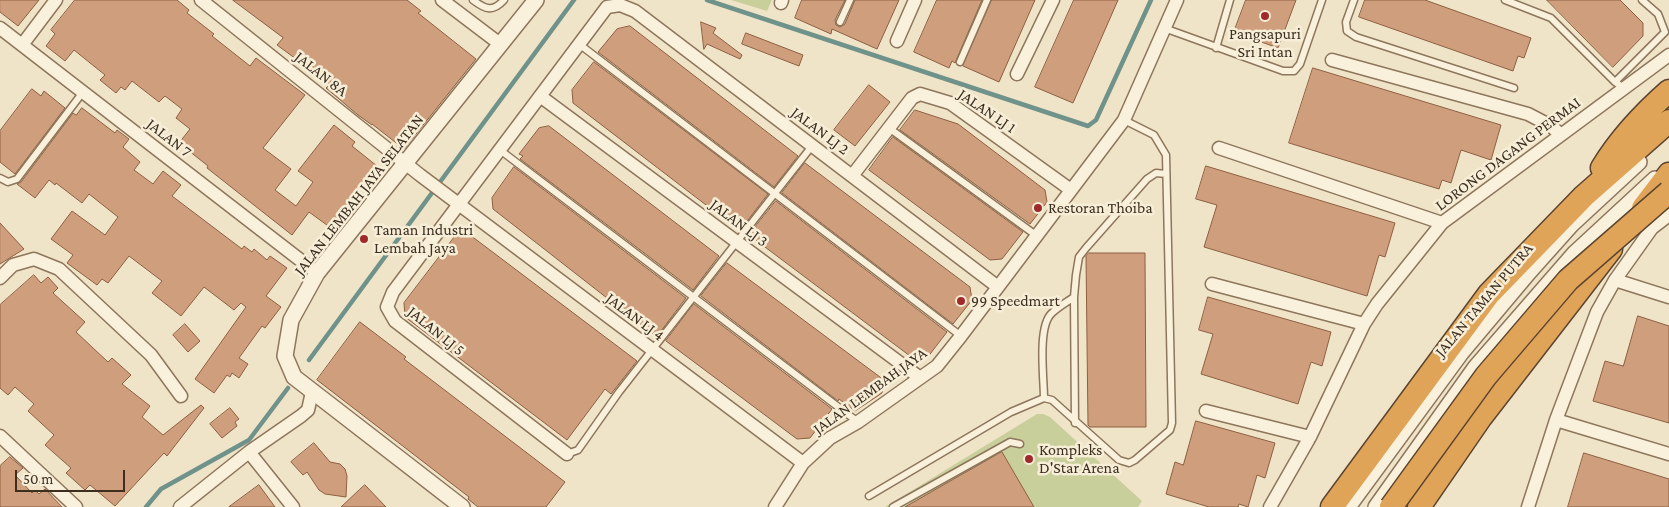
<!DOCTYPE html>
<style>
body{margin:0}
#map{position:relative;width:1669px;height:507px;overflow:hidden;background:#f0e4c8;font-family:"Crimson Pro",serif}
canvas{display:block}
.scale{position:absolute;left:15px;top:470px;width:110px;height:22px;box-sizing:border-box;border:2px solid #3d2e20;border-top:0;padding-left:6px;font-size:15px;line-height:18px;white-space:nowrap;color:#3d2e20;-webkit-text-stroke:4px #f7eed8;paint-order:stroke}
</style>
<div id="map">
<canvas width="1669" height="507"></canvas>
<div class="scale">50 m</div>
</div>
<script>
const ctx = document.querySelector('canvas').getContext('2d');
ctx.lineJoin = 'round';
function fillPath(path, color) { ctx.fillStyle = color; ctx.fill(path, 'evenodd'); }
function strokePath(path, color, width, dash) { ctx.strokeStyle = color; ctx.lineWidth = width; ctx.lineCap = dash ? 'butt' : 'round'; ctx.setLineDash(dash || []); ctx.stroke(path); }
function write(font, color, halo, rows, align = 'center') {
  ctx.font = font + ' "Crimson Pro",serif'; ctx.lineWidth = 5; ctx.setLineDash([]); ctx.textBaseline = 'middle'; ctx.strokeStyle = halo; ctx.fillStyle = color; for (const [text, x, y, turn = 0] of rows) {
    ctx.save(); ctx.translate(x, y); ctx.rotate((+turn || 0) * Math.PI / 180); ctx.textAlign = isNaN(turn) ? turn : align; if (halo) ctx.strokeText(text, 0, 0); ctx.fillText(text, 0, 0); ctx.restore();
  }
}
const green = new Path2D(`
 M 731,0 L 772,0 L 767,11 Z
 M 1037,414 L 1043,414 L 1050,417 L 1142,501 L 1138,507 L 885,507 Z`);
const stream = new Path2D(`
 M 707,0 L 1088,126 L 1096,120 L 1151,0
 M 309,360 L 574,0
 M 146,507 L 161,489 L 249,440 L 288,388`);
const building = new Path2D(`
 M 0,0 L 39,0 L 18,26 L 0,12 Z
 M 75,0 L 177,0 L 189,10 L 187,13 L 214,34 L 212,36 L 250,66 L 256,58 L 305,95 L 263,148 L 291,169 L 275,190 L 296,206 L 313,182 L 298,171 L 334,125 L 355,142 L 352,146 L 377,166 L 345,207 L 350,211 L 341,223 L 337,220 L 331,228 L 309,212 L 292,235 L 207,168 L 208,166 L 179,143 L 190,129 L 176,118 L 182,109 L 165,96 L 159,102 L 132,81 L 125,90 L 121,87 L 116,93 L 100,80 L 105,75 L 74,50 L 65,61 L 46,46 L 55,34 L 51,30 Z
 M 233,0 L 407,0 L 421,11 L 418,13 L 476,59 L 404,149 L 372,124 L 372,125 L 358,115 L 326,88 L 330,84 L 277,45 L 283,38 Z
 M 802,0 L 845,0 L 835,20 L 836,25 L 840,27 L 845,24 L 855,0 L 899,0 L 877,49 L 832,29 L 831,34 L 795,18 Z
 M 937,0 L 982,0 L 955,63 L 952,61 L 949,68 L 914,52 Z
 M 992,0 L 1035,0 L 999,82 L 963,66 Z
 M 1074,0 L 1118,0 L 1073,103 L 1035,87 Z
 M 1246,0 L 1296,0 L 1278,48 L 1234,32 Z
 M 1365,0 L 1425,0 L 1531,38 L 1524,58 L 1518,56 L 1513,71 L 1359,17 Z
 M 1547,0 L 1620,0 L 1643,23 L 1643,36 L 1613,67 Z
 M 701,22 L 716,28 L 713,33 L 742,55 L 740,59 L 707,44 L 704,49 Z
 M 630,26 L 798,156 L 774,187 L 598,52 L 617,29 Z
 M 746,33 L 803,55 L 799,66 L 742,44 Z
 M 594,62 L 768,194 L 741,229 L 738,226 L 736,228 L 573,103 L 572,90 Z
 M 1313,68 L 1501,125 L 1491,160 L 1461,150 L 1451,183 L 1442,180 L 1439,189 L 1289,143 Z
 M 869,85 L 890,102 L 855,146 L 834,130 Z
 M 32,89 L 41,96 L 44,91 L 65,108 L 15,174 L 0,162 L 0,131 Z
 M 82,108 L 115,133 L 117,130 L 129,139 L 123,147 L 140,162 L 134,170 L 153,184 L 163,171 L 181,185 L 172,196 L 242,249 L 244,246 L 252,252 L 254,249 L 267,260 L 270,256 L 287,268 L 266,296 L 281,307 L 265,328 L 262,326 L 239,358 L 248,364 L 239,378 L 232,373 L 230,377 L 227,375 L 214,393 L 195,379 L 246,307 L 241,303 L 234,310 L 204,287 L 181,316 L 152,293 L 162,281 L 129,256 L 108,283 L 102,279 L 97,285 L 67,263 L 73,255 L 51,239 L 72,211 L 105,235 L 118,217 L 89,194 L 82,203 L 56,183 L 55,185 L 49,180 L 35,198 L 17,184 L 21,182 L 73,113 L 76,115 Z
 M 915,110 L 958,124 L 1045,190 L 1047,202 L 1030,224 L 900,130 Z
 M 549,126 L 719,256 L 693,290 L 520,159 L 523,156 L 519,154 L 539,128 Z
 M 893,137 L 1023,232 L 1002,259 L 990,260 L 869,170 Z
 M 805,163 L 970,287 L 972,300 L 953,324 L 782,193 Z
 M 1206,166 L 1395,223 L 1385,257 L 1379,255 L 1367,296 L 1204,247 L 1217,205 L 1196,199 Z
 M 514,167 L 686,298 L 658,335 L 654,332 L 653,334 L 493,209 L 492,198 Z
 M 776,201 L 947,332 L 927,358 L 914,359 L 749,235 Z
 M 0,223 L 24,249 L 0,264 Z
 M 456,235 L 470,235 L 637,361 L 611,394 L 605,389 L 567,440 L 405,317 L 404,303 Z
 M 1089,253 L 1145,253 L 1146,427 L 1090,427 L 1088,425 L 1086,256 Z
 M 727,263 L 884,380 L 882,393 L 855,411 L 839,399 L 838,401 L 701,296 Z
 M 34,275 L 41,283 L 48,277 L 58,288 L 53,293 L 85,322 L 76,332 L 108,362 L 112,358 L 131,375 L 122,384 L 150,406 L 142,417 L 163,435 L 201,405 L 204,408 L 167,456 L 164,453 L 115,506 L 90,485 L 85,490 L 66,473 L 71,468 L 45,445 L 54,435 L 28,411 L 34,404 L 15,387 L 8,395 L 0,388 L 0,305 Z
 M 1208,297 L 1331,332 L 1322,366 L 1311,362 L 1298,404 L 1201,374 L 1213,334 L 1199,330 Z
 M 694,304 L 832,409 L 810,438 L 797,439 L 666,341 Z
 M 1638,316 L 1669,326 L 1669,423 L 1593,401 L 1605,361 L 1623,366 Z
 M 360,322 L 406,357 L 404,359 L 565,482 L 546,507 L 478,507 L 468,499 L 469,497 L 317,380 Z
 M 185,324 L 200,341 L 188,352 L 173,335 Z
 M 230,408 L 239,419 L 235,422 L 237,426 L 222,438 L 210,424 Z
 M 1196,421 L 1275,443 L 1265,478 L 1257,475 L 1248,507 L 1239,504 L 1238,507 L 1209,507 L 1166,494 L 1175,462 L 1183,465 Z
 M 314,443 L 330,462 L 340,464 L 345,469 L 347,476 L 346,497 L 325,494 L 319,490 L 307,472 L 303,475 L 291,462 Z
 M 1002,452 L 1034,507 L 905,507 L 952,480 Z
 M 1584,453 L 1669,479 L 1669,507 L 1568,507 Z
 M 10,457 L 23,468 L 15,475 L 32,493 L 35,490 L 39,494 L 45,489 L 62,507 L 0,507 L 0,466 Z
 M 259,485 L 275,507 L 229,507 Z
 M 365,485 L 386,507 L 341,507 L 359,490 Z`);
const service = new Path2D(`
 M 473,0 C 486,10 493,12 504,0
 M 1354,0 L 1346,22 L 1347,31 L 1356,37 L 1514,88
 M 1505,0 L 1551,18 L 1615,82 L 1624,88
 M 840,22 L 850,0
 M 1164,28 L 1283,71 L 1294,71 L 1300,64 L 1322,0
 M 579,44 L 961,336
 M 1216,48 L 1230,0
 M 960,62 L 987,0
 M 1615,82 L 1665,32 L 1658,14 L 1642,0
 M 889,128 L 1037,236
 M 500,150 L 858,422
 M 0,178 L 8,182 L 17,179 L 83,92
 M 1044,398 C 1044,379 1037,326 1052,313 C 1058,307 1067,302 1074,297
 M 1075,423 L 1074,297 L 1076,275 L 1079,257 L 1086,248 L 1147,179 L 1156,173 L 1166,174
 M 567,454 L 578,450 L 619,392 L 812,146
 M 869,496 L 1011,412 L 1044,398 L 1052,400 L 1119,460 L 1129,463 L 1135,460 L 1170,430 L 1172,423 L 1166,155 L 1154,135 L 1124,120
 M 893,507 L 1010,442 L 1020,444`);
const minor = new Path2D(`
 M 201,0 L 420,175 L 803,463
 M 442,0 L 500,44
 M 781,3 L 782,0
 M 0,28 L 317,273
 M 897,41 L 915,0
 M 22,45 L 56,0
 M 1332,60 L 1528,114 L 1551,126 L 1561,135
 M 1017,74 L 1053,0
 M 540,96 L 919,377
 M 1219,148 L 1442,223
 M 852,176 L 912,98 L 920,94 L 950,103 L 1071,190
 M 0,278 L 13,265 L 34,259 L 59,269 L 151,355 L 181,396
 M 1615,280 L 1669,297
 M 1212,284 L 1364,324
 M 1206,411 L 1310,437
 M 1556,420 L 1669,454
 M 0,436 L 76,507
 M 249,452 L 293,507
 M 567,454 L 395,321 L 387,307 L 393,292 L 607,7 L 620,5 L 635,11 L 998,287
 M 180,507 L 249,452 L 301,416 L 308,410 L 312,392
 M 775,507 L 803,463 L 830,438 L 858,422 L 937,366 L 961,336 L 1124,120 L 1177,0
 M 1270,507 L 1310,437 L 1364,324 L 1377,304 L 1442,223 L 1669,55
 M 1528,507 L 1556,420 L 1597,312 L 1615,280 L 1652,228 L 1669,215`);
const tertiary = new Path2D(`
 M 462,507 L 294,377 L 285,356 L 291,320 L 317,273 L 536,0
 M 1348,507 L 1461,353 L 1529,272 L 1571,225 L 1639,162
 M 1376,507 L 1475,368 L 1575,253 L 1655,179`);
const motorway = new Path2D(`
 M 1602,168 C 1619,140 1644,113 1669,91
 M 1643,208 L 1669,174
 M 1332,507 L 1489,294 L 1584,196 L 1669,121
 M 1419,507 L 1481,417 L 1611,249`);
const motorwayBridge = new Path2D(`
 M 1391,507 L 1486,376 L 1568,280 L 1669,192`);
const markers = [
 [1265,16,5,"#9e2a2b"],
 [1038,208,5,"#9e2a2b"],
 [364,239,5,"#9e2a2b"],
 [961,301,5,"#9e2a2b"],
 [1029,459,5,"#9e2a2b"]
];
const poiNames = [
 ["Pangsapuri",1265,34,"center"],
 ["Sri Intan",1265,52,"center"],
 ["Restoran Thoiba",1048,208],
 ["Taman Industri",374,230],
 ["Lembah Jaya",374,248],
 ["99 Speedmart",971,301],
 ["Kompleks",1039,450],
 ["D'Star Arena",1039,468]
];
const streetNames = [
 ["JALAN 8A",321,74,38],
 ["JALAN LJ 1",987,111,34],
 ["JALAN LJ 2",820,131,37],
 ["JALAN 7",169,138,38],
 ["LORONG DAGANG PERMAI",1508,154,-37],
 ["JALAN LEMBAH JAYA SELATAN",359,195,-52],
 ["JALAN LJ 3",739,223,37],
 ["JALAN TAMAN PUTRA",1484,300,-50],
 ["JALAN LJ 4",635,317,37],
 ["JALAN LJ 5",436,331,39],
 ["JALAN LEMBAH JAYA",870,391,-36]
];
fillPath(green, '#c9cf9b');
strokePath(stream, '#6f938a', 4.5);
fillPath(building, '#cf9f7d');
strokePath(building, '#8d5f41', 1);
strokePath(service, '#8d765c', 9);
strokePath(minor, '#8d765c', 15);
strokePath(tertiary, '#8d765c', 18);
strokePath(motorway, '#5b4430', 25);
strokePath(service, '#faf1dc', 6);
strokePath(minor, '#faf1dc', 12);
strokePath(tertiary, '#faf1dc', 15);
strokePath(motorway, '#e0a458', 22);
strokePath(motorwayBridge, '#5b4430', 25, []);
strokePath(motorwayBridge, '#e0a458', 22);
for (const [x, y, r, color] of markers) { const dot = new Path2D(); dot.arc(x, y, r, 0, 2 * Math.PI); ctx.fillStyle = color; ctx.fill(dot); strokePath(dot, '#f7eed8', 2); }
write('16px', '#3d2e20', '#f7eed8', poiNames, 'left');
write('16px', '#3d2e20', '#f7eed8', streetNames);
</script>
